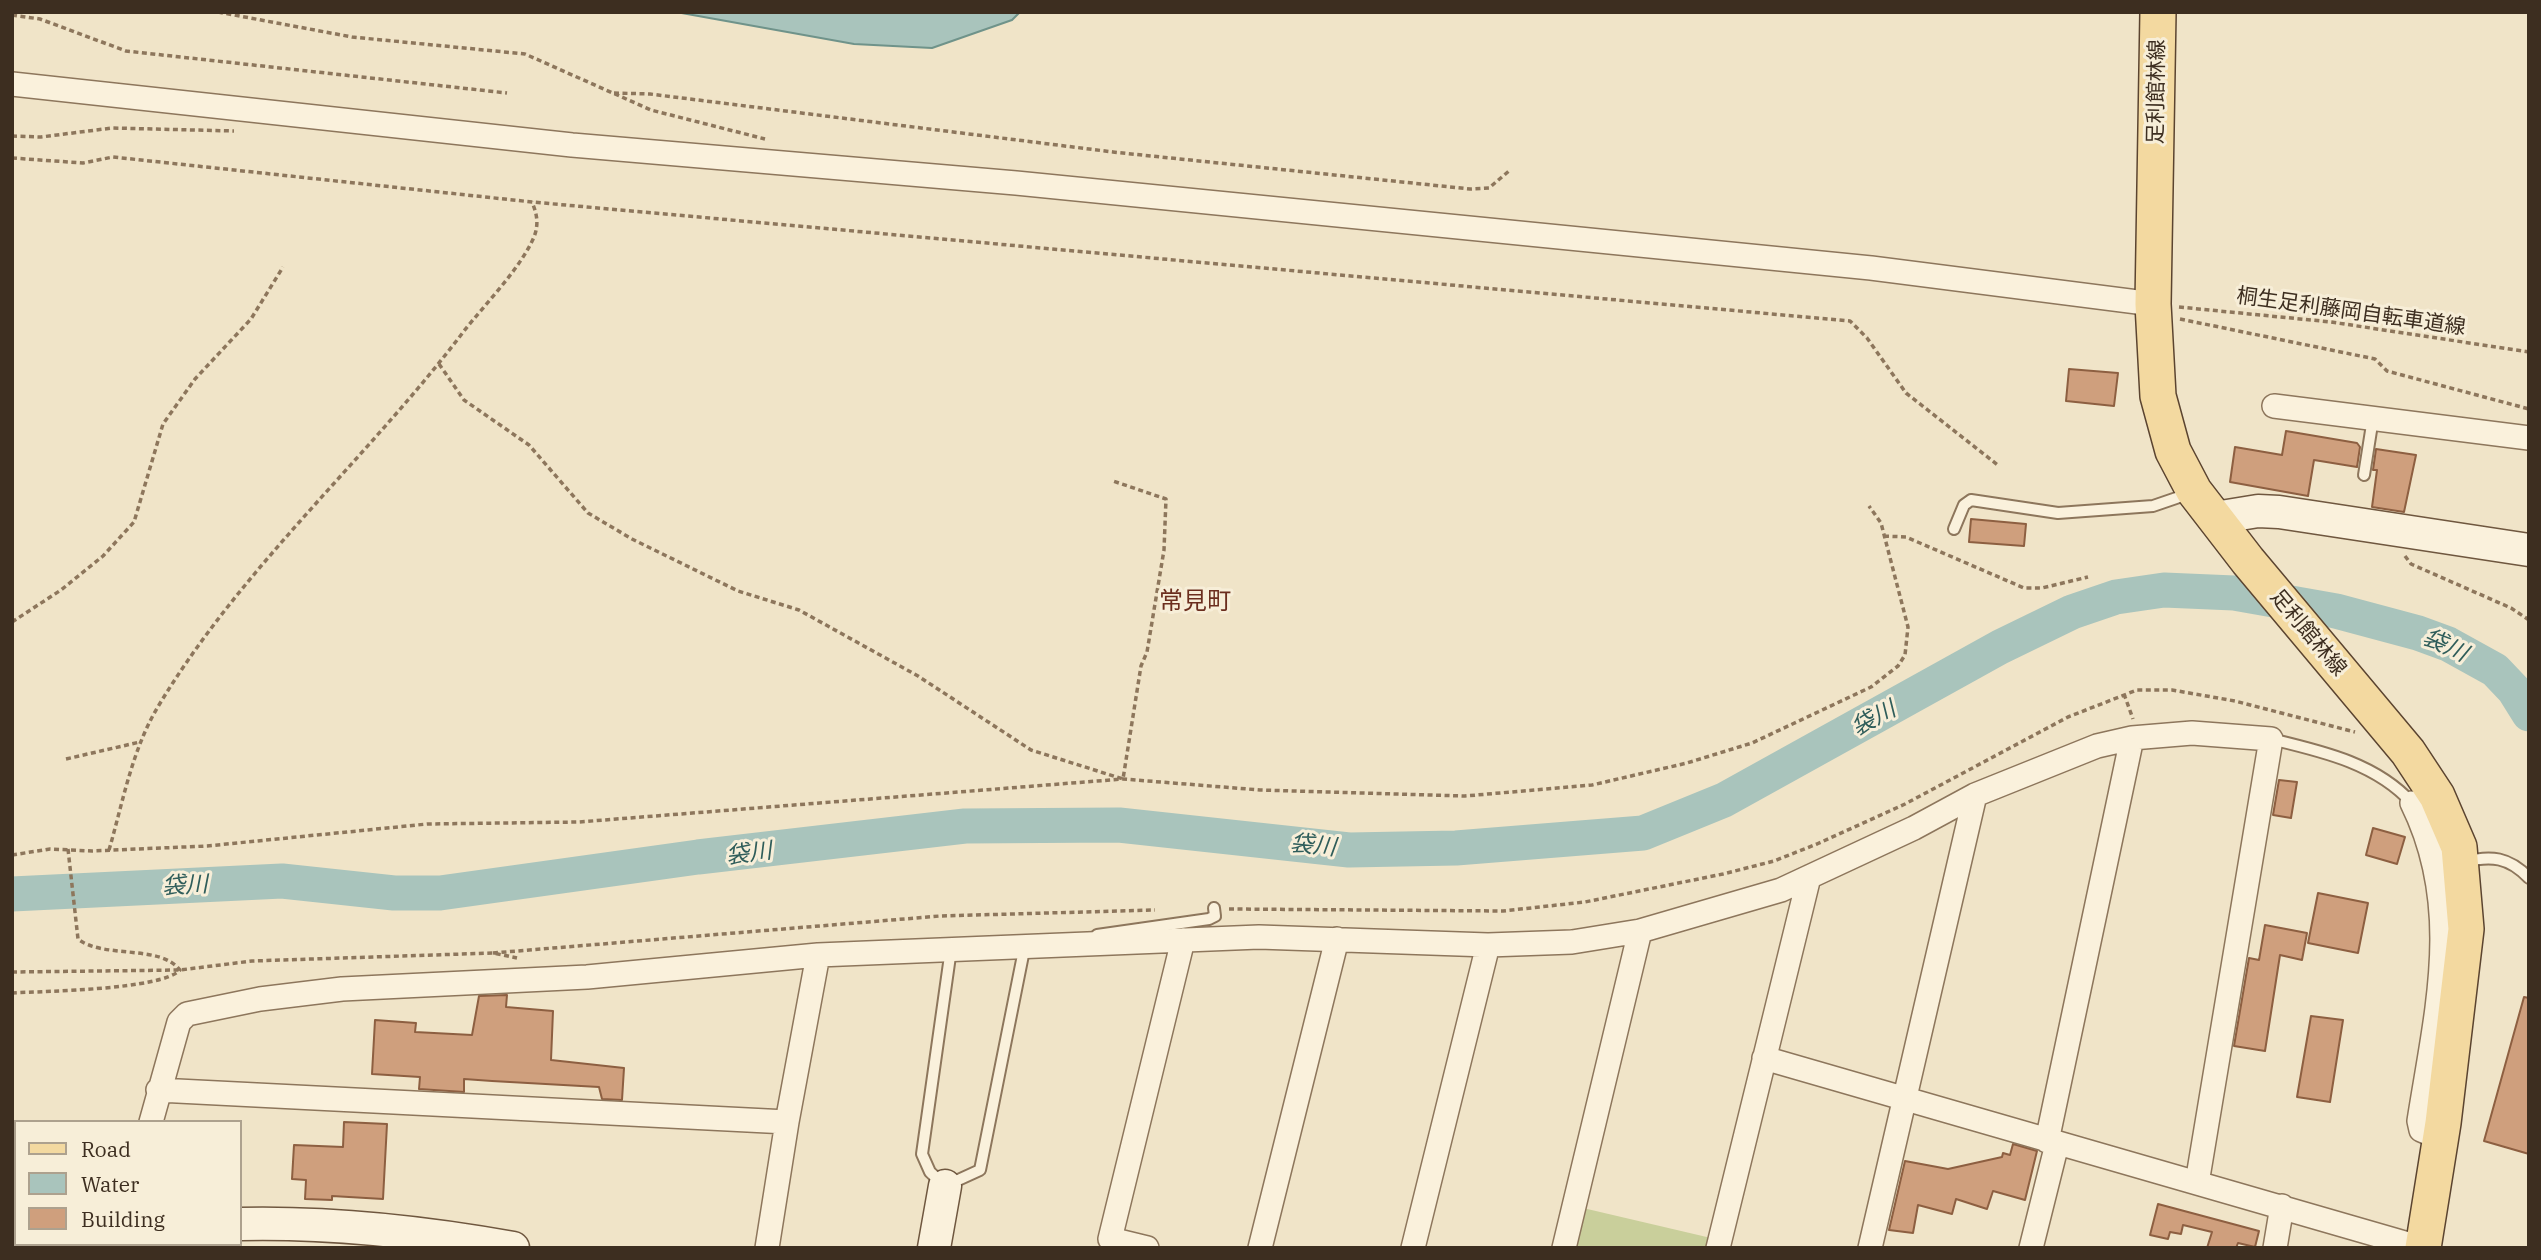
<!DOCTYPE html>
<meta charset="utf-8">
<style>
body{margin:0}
#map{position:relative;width:2541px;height:1260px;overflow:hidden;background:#f0e4c8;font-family:"IBM Plex Serif",serif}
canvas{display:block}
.frame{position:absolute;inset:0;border:14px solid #3d2e20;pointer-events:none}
.legend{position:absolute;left:14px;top:1120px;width:228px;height:126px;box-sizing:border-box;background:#f7eed8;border:2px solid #ada18e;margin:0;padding:9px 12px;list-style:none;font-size:21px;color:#3d2e20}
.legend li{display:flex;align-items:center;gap:14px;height:35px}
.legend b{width:35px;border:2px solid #ada18e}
</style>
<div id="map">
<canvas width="2541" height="1260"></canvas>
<div class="frame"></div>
<ul class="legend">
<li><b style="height:9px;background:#f3d9a0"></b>Road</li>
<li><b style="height:19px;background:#a9c4bc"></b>Water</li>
<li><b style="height:19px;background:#cf9f7d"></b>Building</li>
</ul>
</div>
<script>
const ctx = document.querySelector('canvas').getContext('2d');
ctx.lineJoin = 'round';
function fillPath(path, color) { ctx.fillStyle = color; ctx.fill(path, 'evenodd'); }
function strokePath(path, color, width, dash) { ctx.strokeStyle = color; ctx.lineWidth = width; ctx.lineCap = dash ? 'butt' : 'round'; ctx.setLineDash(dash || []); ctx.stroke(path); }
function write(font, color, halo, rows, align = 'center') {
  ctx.font = font + ' "IBM Plex Serif","Noto Sans JP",serif'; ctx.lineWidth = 6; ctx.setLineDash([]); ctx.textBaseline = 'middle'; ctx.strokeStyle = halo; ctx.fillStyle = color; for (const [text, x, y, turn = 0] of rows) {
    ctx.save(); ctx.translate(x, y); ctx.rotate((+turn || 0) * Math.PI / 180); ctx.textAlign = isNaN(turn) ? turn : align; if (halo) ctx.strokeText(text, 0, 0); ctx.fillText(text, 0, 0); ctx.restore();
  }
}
const green = new Path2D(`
 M 1583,1208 L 1711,1238 L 1708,1248 L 1574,1248 Z`);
const water = new Path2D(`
 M 676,12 L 1020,12 L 1012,20 L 932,48 L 854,44 Z`);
const river = new Path2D(`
 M 12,894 L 282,881 L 394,893 L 440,893 L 698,857 L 965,826 L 1119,825 L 1349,850 L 1456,848 L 1643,833 L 1724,800 L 2000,647 L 2072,612 L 2116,597 L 2164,590 L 2234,593 L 2336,611 L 2418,633 L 2448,644 L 2495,670 L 2514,690 L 2529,714`);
const building = new Path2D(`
 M 2069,369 L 2118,373 L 2114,406 L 2066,401 Z
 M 2286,431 L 2357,443 L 2360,447 L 2357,467 L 2314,460 L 2308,496 L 2230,482 L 2235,447 L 2282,455 Z
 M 2376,449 L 2416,455 L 2404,512 L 2372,507 L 2377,470 L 2373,470 Z
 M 1971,519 L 2026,524 L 2024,546 L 1969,542 Z
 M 2279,780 L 2297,782 L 2291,818 L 2273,815 Z
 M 2373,828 L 2405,837 L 2397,864 L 2366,855 Z
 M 2318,893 L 2368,903 L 2358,953 L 2308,943 Z
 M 2265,925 L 2307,933 L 2302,960 L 2280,955 L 2265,1051 L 2234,1046 L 2249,958 L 2259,960 Z
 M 507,995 L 506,1007 L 553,1011 L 551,1060 L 624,1068 L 622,1100 L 602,1099 L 599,1087 L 492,1081 L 464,1079 L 464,1092 L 419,1089 L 420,1077 L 372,1074 L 375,1020 L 416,1023 L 415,1032 L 472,1035 L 479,996 Z
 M 2524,997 L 2529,998 L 2529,1154 L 2484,1141 Z
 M 2311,1016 L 2343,1020 L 2330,1102 L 2297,1097 Z
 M 344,1122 L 387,1124 L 383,1199 L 332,1196 L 332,1200 L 305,1199 L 306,1180 L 292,1179 L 294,1145 L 343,1147 Z
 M 2013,1144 L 2037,1151 L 2025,1200 L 1993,1191 L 1987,1209 L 1956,1199 L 1952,1214 L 1918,1205 L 1913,1233 L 1889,1230 L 1905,1161 L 1948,1169 L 2002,1157 L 2003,1153 L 2010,1155 Z
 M 2158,1204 L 2259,1231 L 2255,1247 L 2238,1243 L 2236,1248 L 2207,1248 L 2212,1232 L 2183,1225 L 2181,1234 L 2170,1232 L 2168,1239 L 2150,1235 Z`);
const path = new Path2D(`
 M 218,12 L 352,37 L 525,54 L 651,110 L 765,139
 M 12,15 L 40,19 L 126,51 L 507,93
 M 614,93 L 650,94 L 1113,152 L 1470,189 L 1489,188 L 1509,171
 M 12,136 L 41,137 L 112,128 L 234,131
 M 12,158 L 83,163 L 113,157 L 532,202 L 1850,321 L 1867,338 L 1906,393 L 1999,466
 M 2179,307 L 2331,322 L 2529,352
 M 2180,319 L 2375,359 L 2387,371 L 2529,409
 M 439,364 L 464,400 L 529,445 L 588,513 L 632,539 L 738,591 L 799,610 L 918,676 L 1031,750 L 1123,779 L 1141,666 L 1147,652 L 1164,550 L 1166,499 L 1113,481
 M 1884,536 L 1906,537 L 2024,588 L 2042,588 L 2088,577
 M 2405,556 L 2411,564 L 2511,608 L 2529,620
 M 12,622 L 61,590 L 103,556 L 134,522 L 163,424 L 195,379 L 251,319 L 283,267
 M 2124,694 L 2133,719
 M 66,759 L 140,742
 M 109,850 C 123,802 132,749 159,705 C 242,567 367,459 464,331 C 486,303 520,269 534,237 C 539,224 537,214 532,202
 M 12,855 L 50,849 L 92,851 L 207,846 L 427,824 L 579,822 L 1123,779 L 1260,790 L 1465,796 L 1592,785 L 1687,763 L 1752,743 L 1871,687 L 1898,666 L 1905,655 L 1908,627 L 1881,523 L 1869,506
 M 1229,909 L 1503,911 L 1585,902 L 1723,874 L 1774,861 L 1817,844 L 1905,804 L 2068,717 L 2137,690 L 2172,690 L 2235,701 L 2355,732
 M 493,953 L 940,916 L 1155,910
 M 12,972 L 180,970 L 252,961 L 493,953 L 517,958
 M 12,993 C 45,991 161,990 180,970 C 160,944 103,959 78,939 L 68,849`);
const lane = new Path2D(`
 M 2364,475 L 2373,418
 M 1954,529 L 1964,505 L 1971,500 L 2058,513 L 2153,506 L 2188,494
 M 2271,739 C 2321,751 2376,763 2412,803
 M 2464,862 C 2491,855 2509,857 2529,878
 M 1097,935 L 1209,919 L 1215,916 L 1214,908
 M 951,949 L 922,1154 L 930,1172 L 945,1186 L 980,1170 L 1025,945`);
const street = new Path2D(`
 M 12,84 L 572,145 L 1016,183 L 1871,268 L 2153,304
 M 2274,406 L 2529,438
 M 2412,803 C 2464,908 2436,1012 2419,1121 L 2421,1130 L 2440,1138
 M 1764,1058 L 2422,1248
 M 158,1090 L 787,1122
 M 151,1122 L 179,1022 L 187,1014 L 260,999 L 342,989 L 587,977 L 818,955 L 1259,937 L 1488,945 L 1572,942 L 1640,931 L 1781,890 L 1914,828 L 1975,795 L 2097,746 L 2132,738 L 2192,733 L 2271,739 L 2197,1183
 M 2047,1141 L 2132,738
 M 122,1248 L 123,1244
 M 767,1248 L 787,1122 L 818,955
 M 1147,1248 L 1110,1239 L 1183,940
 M 1260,1248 L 1337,939
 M 1413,1248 L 1488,945
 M 1564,1248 L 1640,931
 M 1718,1248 L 1809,877
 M 1870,1248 L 1975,795
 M 2031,1248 L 2057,1144
 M 2275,1248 L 2282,1206`);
const secondary = new Path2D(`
 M 2215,518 L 2258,511 L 2279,512 L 2529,550
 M 240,1224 C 331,1222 423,1232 513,1248
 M 12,1229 L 16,1229
 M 934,1248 L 945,1186`);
const primary = new Path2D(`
 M 2158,12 L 2153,304 L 2158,396 L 2173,451 L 2194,491 L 2248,561 L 2408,752 L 2437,796 L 2459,847 L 2466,929 L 2443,1123 L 2423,1248`);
const streetNames = [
 ["足利館林線",2157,92,-89],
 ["桐生足利藤岡自転車道線",2351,312,8],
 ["足利館林線",2308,633,50]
];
const waterNames = [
 ["袋川",2445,646,25],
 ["袋川",1874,719,-28],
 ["袋川",1313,846,6],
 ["袋川",749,854,-7],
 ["袋川",185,886,-3]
];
const quarterNames = [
 ["常見町",1195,602]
];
fillPath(green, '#c9cf9b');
fillPath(water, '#a9c4bc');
strokePath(water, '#6f938a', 2);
strokePath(river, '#a9c4bc', 35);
fillPath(building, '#cf9f7d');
strokePath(building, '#8d5f41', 2);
strokePath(lane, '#8d765c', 14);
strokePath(street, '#8d765c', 26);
strokePath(secondary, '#6f573f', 35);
strokePath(primary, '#5b4430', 38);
strokePath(path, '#8d765c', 3.5, [5, 3.5]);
strokePath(lane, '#faf1dc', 10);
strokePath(street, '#faf1dc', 23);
strokePath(secondary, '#faf1dc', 32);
strokePath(primary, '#f3d9a0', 35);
write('21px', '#3d2e20', '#f7eed8', streetNames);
write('italic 23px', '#2f5d5a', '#f7eed8', waterNames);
write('24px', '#6b2e1e', '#f7eed8', quarterNames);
</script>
